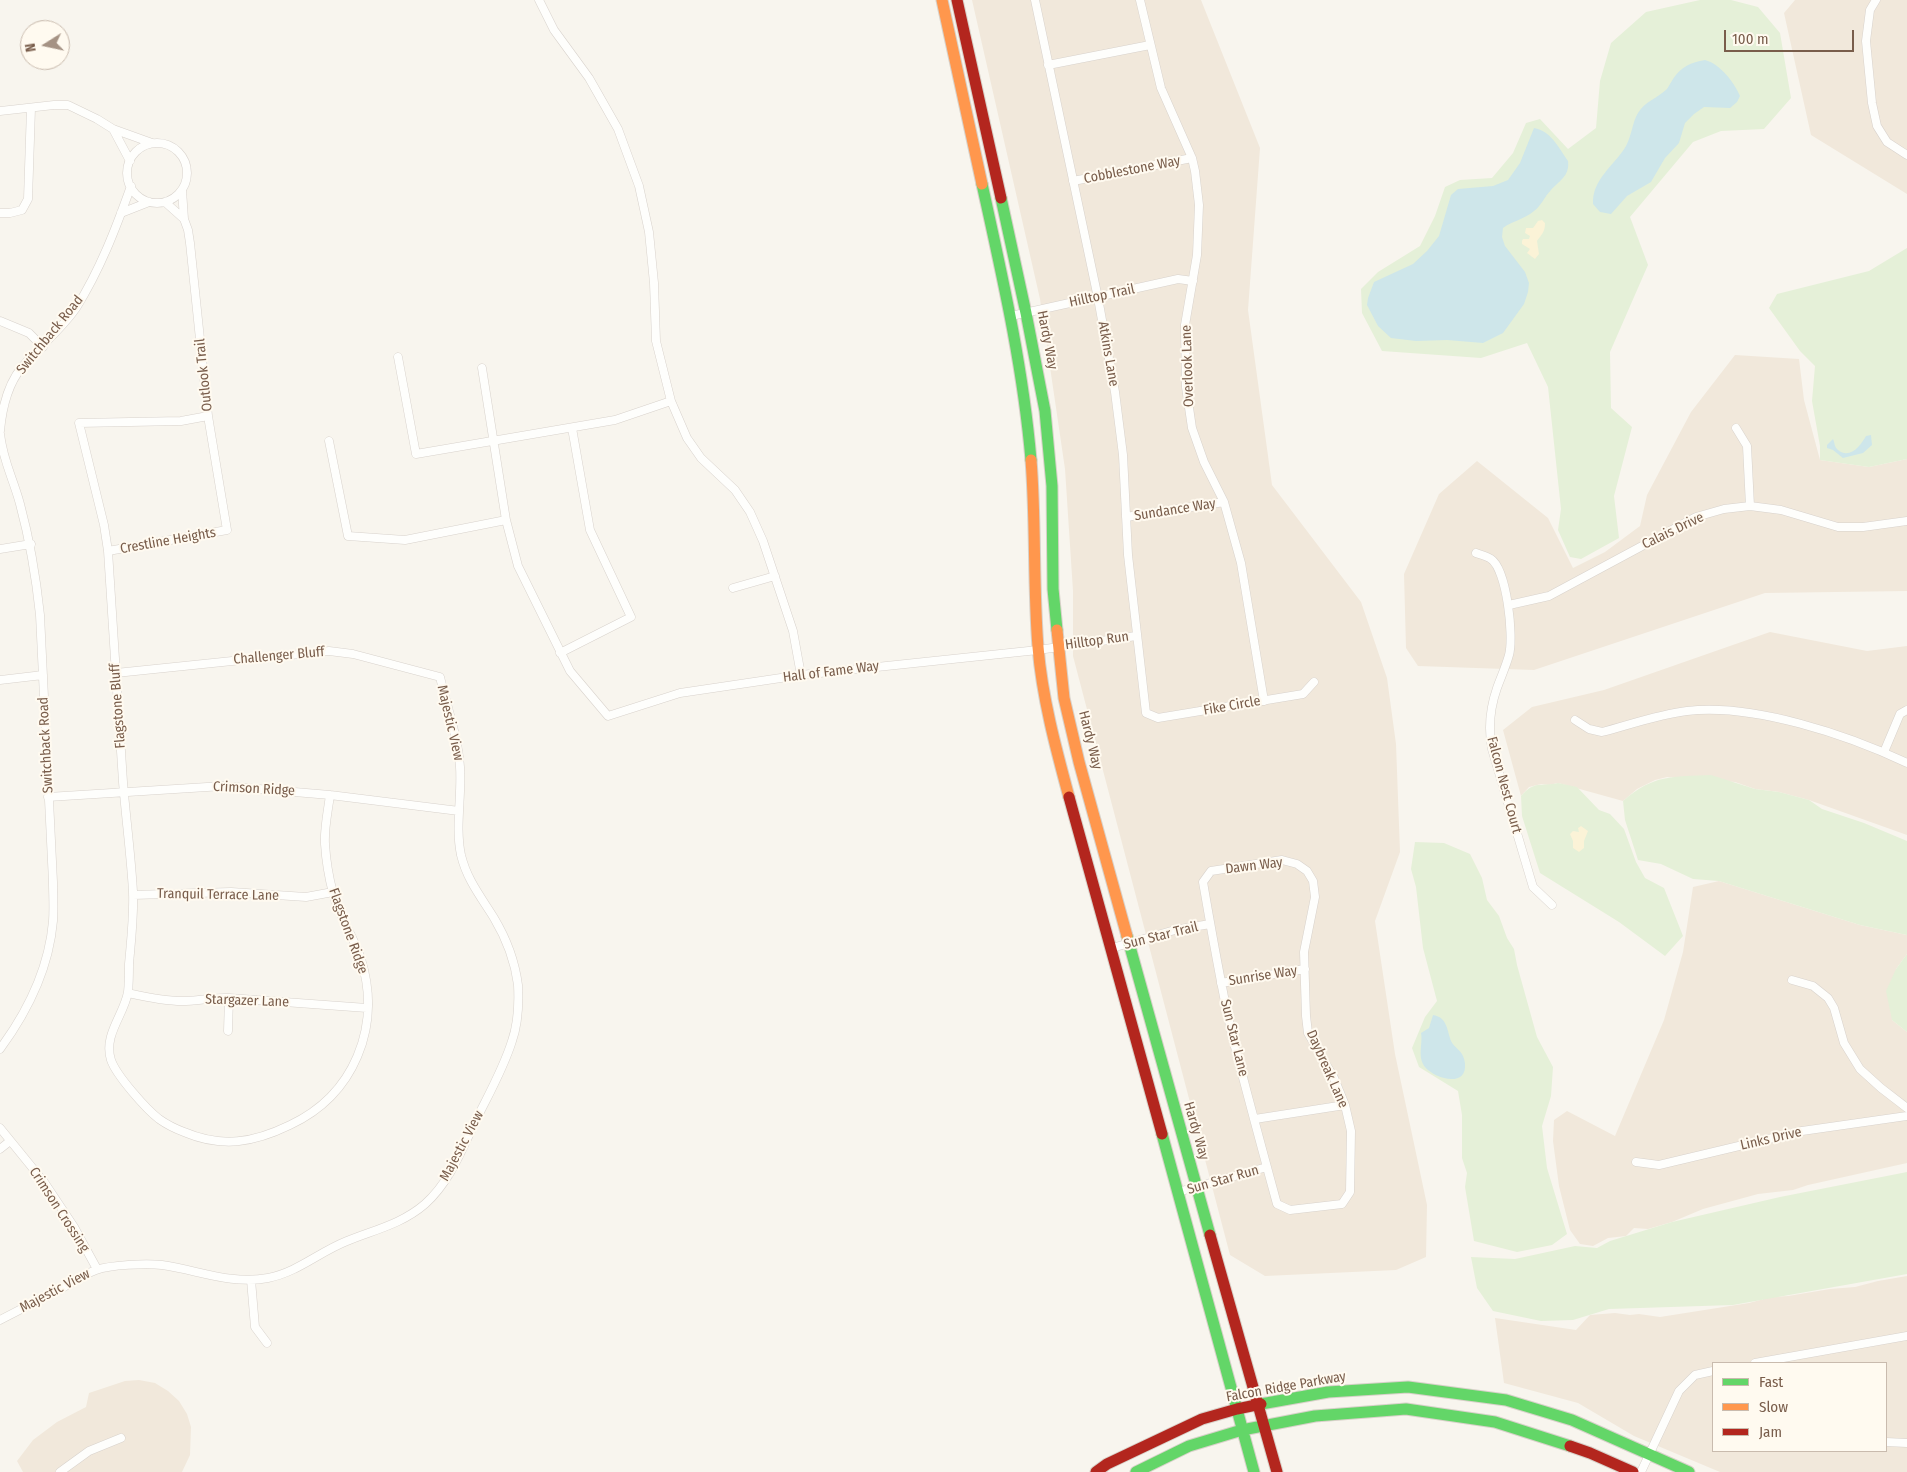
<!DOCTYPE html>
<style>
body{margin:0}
#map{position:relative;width:1907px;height:1472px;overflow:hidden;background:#f8f5ee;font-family:"Fira Sans Condensed",sans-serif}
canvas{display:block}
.legend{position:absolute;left:1712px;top:1362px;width:175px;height:90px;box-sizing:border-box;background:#fffaf0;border:1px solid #c9bbae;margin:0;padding:6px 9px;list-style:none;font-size:15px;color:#795d4b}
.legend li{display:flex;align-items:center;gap:10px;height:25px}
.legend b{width:25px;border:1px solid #c9bbae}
.north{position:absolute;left:20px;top:20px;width:50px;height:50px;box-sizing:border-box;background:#fffaf0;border:1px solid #c9bbae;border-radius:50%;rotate:260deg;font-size:14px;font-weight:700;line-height:20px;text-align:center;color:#795d4b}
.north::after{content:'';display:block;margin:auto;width:18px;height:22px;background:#a59284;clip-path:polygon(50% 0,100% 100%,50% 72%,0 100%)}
.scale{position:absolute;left:1724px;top:30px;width:130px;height:22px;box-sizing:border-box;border:2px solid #795d4b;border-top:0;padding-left:6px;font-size:15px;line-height:18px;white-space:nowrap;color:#795d4b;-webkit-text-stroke:4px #fffaf0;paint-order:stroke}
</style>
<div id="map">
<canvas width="1907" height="1472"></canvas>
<ul class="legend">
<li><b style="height:6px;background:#63d668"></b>Fast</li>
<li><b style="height:6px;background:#ff974d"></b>Slow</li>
<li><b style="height:6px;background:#b3261e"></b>Jam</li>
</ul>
<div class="north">N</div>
<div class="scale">100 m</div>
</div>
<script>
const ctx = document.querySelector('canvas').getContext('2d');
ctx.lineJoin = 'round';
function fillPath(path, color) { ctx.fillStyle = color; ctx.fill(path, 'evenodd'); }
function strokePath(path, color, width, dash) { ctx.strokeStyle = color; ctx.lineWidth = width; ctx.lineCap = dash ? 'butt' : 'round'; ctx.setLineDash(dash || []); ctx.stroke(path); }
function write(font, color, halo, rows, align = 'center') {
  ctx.font = font + ' "Fira Sans Condensed",sans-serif'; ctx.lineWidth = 4; ctx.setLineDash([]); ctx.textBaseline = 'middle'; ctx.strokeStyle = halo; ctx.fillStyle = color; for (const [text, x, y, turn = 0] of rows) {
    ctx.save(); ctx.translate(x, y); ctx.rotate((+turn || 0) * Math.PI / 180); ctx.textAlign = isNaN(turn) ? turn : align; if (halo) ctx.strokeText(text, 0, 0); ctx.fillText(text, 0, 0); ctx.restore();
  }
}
const residential = new Path2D(`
 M 972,0 L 1201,0 L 1260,148 L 1248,310 L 1272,485 L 1361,602 L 1387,678 L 1396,744 L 1400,852 L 1375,921 L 1395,1054 L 1427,1205 L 1426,1257 L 1396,1270 L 1265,1276 L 1230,1255 L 1073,656 L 1073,591 L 1065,469 L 1040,299 Z
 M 1795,0 L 1907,0 L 1907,194 L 1811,135 L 1784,13 Z
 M 1735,355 L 1799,359 L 1804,400 L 1820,460 L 1869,467 L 1907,459 L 1907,591 L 1765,593 L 1534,670 L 1418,666 L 1406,648 L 1404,574 L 1439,494 L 1477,461 L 1548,518 L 1573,568 L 1605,552 L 1640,526 L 1647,495 L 1691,412 Z
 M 1770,632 L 1867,651 L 1907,646 L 1907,835 L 1809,800 L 1779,792 L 1755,789 L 1735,782 L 1667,777 L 1655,780 L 1637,789 L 1623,801 L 1558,783 L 1549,785 L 1541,784 L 1529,787 L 1521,796 L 1503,730 L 1532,707 L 1604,690 Z
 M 1719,881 L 1860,925 L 1907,935 L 1907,954 L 1896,969 L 1892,1020 L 1907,1032 L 1907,1163 L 1808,1185 L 1793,1190 L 1758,1194 L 1703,1209 L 1672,1222 L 1648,1229 L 1634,1228 L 1626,1236 L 1608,1238 L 1593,1246 L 1580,1244 L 1570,1230 L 1559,1186 L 1553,1141 L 1554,1120 L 1567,1111 L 1615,1136 L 1664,1020 L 1683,952 L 1693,887 Z
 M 1907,1276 L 1907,1472 L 1720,1472 L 1634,1436 L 1578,1403 L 1504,1383 L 1495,1318 L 1576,1330 L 1590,1315 L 1615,1313 L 1630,1315 L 1639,1314 L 1660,1317 L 1749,1303 L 1771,1297 L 1788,1296 L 1830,1289 L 1855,1287 L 1878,1281 ZM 1713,1363 L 1886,1363 L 1886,1451 L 1713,1451 Z
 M 139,1380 L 155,1383 L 168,1391 L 179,1401 L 187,1414 L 191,1427 L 190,1455 L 182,1472 L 23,1472 L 17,1461 L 33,1440 L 57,1422 L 86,1407 L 89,1393 L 125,1381 Z`);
const green = new Path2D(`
 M 1700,0 L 1731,0 L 1758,7 L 1780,33 L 1791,98 L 1764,129 L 1721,131 L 1693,142 L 1630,217 L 1648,265 L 1610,352 L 1611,408 L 1632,427 L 1614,496 L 1619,538 L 1581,559 L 1570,557 L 1558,530 L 1561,509 L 1548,387 L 1527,343 L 1481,358 L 1382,351 L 1362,313 L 1361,289 L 1378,272 L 1420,246 L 1435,216 L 1445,187 L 1460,180 L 1492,178 L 1513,153 L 1526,123 L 1540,119 L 1568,149 L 1596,128 L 1600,81 L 1611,43 L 1646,12 Z
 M 1907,248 L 1907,459 L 1869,467 L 1820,460 L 1820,446 L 1812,401 L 1815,366 L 1800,351 L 1769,308 L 1777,294 L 1869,271 Z
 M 1711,775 L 1755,789 L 1779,792 L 1809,800 L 1822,809 L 1864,823 L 1907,841 L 1907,935 L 1860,925 L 1719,881 L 1693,879 L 1661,864 L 1638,860 L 1625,820 L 1623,801 C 1654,774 1672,777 1711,775 Z
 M 1558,783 L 1577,787 L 1599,810 L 1610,814 L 1624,829 L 1636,862 L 1645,878 L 1664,888 L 1683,936 L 1665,956 L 1619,922 L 1540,873 L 1522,816 L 1521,796 C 1535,780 1540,787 1558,783 Z
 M 1415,842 L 1444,843 L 1470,854 L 1482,878 L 1487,900 L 1499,916 L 1507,938 L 1514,949 L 1517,965 L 1537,1037 L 1553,1067 L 1551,1096 L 1542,1126 L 1547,1168 L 1567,1234 L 1552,1245 L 1517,1252 L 1474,1241 L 1465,1187 L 1467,1173 L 1462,1158 L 1462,1115 L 1458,1091 L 1419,1067 L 1412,1048 L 1425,1017 L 1437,1001 L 1423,948 L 1416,887 L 1411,869 Z
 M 1907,954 L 1907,1032 L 1892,1020 L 1886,991 L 1896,969 Z
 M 1907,1172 L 1907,1274 L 1733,1305 L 1609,1309 L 1573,1320 L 1541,1321 L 1493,1311 L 1477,1288 L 1471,1257 L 1515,1259 L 1575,1246 L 1597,1248 L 1610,1241 L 1672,1222 L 1780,1197 Z`);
const sand = new Path2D(`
 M 1542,220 L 1545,223 C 1545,232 1542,234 1537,241 L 1539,254 L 1535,259 L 1527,253 L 1530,249 L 1522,244 L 1522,241 L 1523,239 L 1529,239 L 1530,236 L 1525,233 L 1526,228 L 1533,228 L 1538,221 Z
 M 1581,826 L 1588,831 L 1584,841 L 1584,848 L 1579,852 L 1573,848 L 1573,841 L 1570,834 L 1573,831 L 1579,832 L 1578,828 Z`);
const water = new Path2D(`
 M 1705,60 C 1720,64 1734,82 1740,96 L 1737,102 L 1730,108 L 1704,107 L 1694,114 L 1685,123 L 1679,143 L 1665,158 L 1651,182 L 1627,196 L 1611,214 L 1600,212 L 1593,204 C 1592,179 1614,166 1626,146 C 1632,135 1632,123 1638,113 C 1645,101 1658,98 1667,89 C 1669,86 1671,82 1673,79 C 1681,67 1691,62 1705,60 Z
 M 1534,128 C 1551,131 1559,148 1568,161 C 1570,176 1559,181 1551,190 C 1545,196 1541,206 1534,211 C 1525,219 1512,221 1503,228 L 1502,237 L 1505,246 L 1525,272 L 1529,283 L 1528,292 L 1524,304 L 1503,333 L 1483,343 L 1447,340 L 1416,341 L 1391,338 L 1378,326 L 1367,305 L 1368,298 L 1374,282 L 1413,264 L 1427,251 L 1439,236 L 1451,195 L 1458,189 L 1493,186 L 1508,180 L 1520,163 Z
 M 1871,435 L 1872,445 L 1863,453 L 1843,458 L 1833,450 L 1827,448 L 1827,445 L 1833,439 C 1835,443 1834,447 1838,450 C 1850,460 1861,445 1866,436 Z
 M 1433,1015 C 1446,1017 1447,1028 1450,1038 C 1452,1048 1464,1049 1465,1064 C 1467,1088 1435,1079 1425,1067 C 1417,1057 1423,1044 1421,1033 L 1429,1028 Z`);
const street = new Path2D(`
 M 539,0 L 554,30 L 589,78 L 618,129 L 639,186 L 649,232 L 654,283 L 656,341 L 671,401 L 687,438 L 701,458 L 735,490 L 750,512 L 763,541 L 793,631 L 801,675
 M 1035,0 L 1098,298 L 1115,392 L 1123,455 L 1128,555 L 1146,713 L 1158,718 L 1303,694 L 1314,682
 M 1140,0 L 1161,88 L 1192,158 L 1195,171 L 1199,205 L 1197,255 L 1185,325 L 1186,387 L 1192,428 L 1204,462 L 1224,502 L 1241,563 L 1264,701
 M 1876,0 L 1870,10 L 1866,41 L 1872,103 L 1877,126 L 1887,142 L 1907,155
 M 1048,65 L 1150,45
 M 0,111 L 54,105 L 68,105 L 97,119 L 113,129 L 152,143
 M 113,129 L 130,161
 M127 173a30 30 0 1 1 60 0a30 30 0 1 1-60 0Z
 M 1073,181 L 1192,158
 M 165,202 L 184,219
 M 0,213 L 10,213 L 22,210 L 28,199 L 31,108
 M 121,213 L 149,202
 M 1011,316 L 1178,279 L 1193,281
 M 0,321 L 29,333 L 43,347
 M 398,357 L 416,454 L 615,420 L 671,401
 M 482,368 L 506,520 L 518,566 L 570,671 L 608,716 L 680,693 L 801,675 L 1038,650 L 1136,636
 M 208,416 L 181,421 L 79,423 L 104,525 L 108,551 C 113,628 118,705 123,782 C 126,819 131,856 133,892 C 134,916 131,941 129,964 C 129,973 129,983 128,992 C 124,1015 103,1035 111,1060 C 116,1075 146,1109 159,1119 C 166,1124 176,1129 184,1132 C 222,1148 253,1143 290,1125 C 354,1095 382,1027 361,959 C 354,937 339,916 333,893 C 329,878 326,860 325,844 C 324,828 328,811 330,795
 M 1736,428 L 1747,446 L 1750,506
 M 0,431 C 2,409 7,385 22,367 C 39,347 61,330 76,308 C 100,270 116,228 131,186
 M 0,434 C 3,461 13,478 20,504 C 30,541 36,577 40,615 L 53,882 C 53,895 54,908 53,921 C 49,968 28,1011 0,1049
 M 329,441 L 348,536 L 405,540 L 506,520
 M 1126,517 L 1224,502
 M 0,549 L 31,544
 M 108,551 L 227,530 L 208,416 L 190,243 L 188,230 L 184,219 L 182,190
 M 1476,553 C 1481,555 1487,556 1491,559 C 1507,570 1514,637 1509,655 C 1506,666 1501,677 1497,688 C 1490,708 1488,728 1492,749 L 1533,887 L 1552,905
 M 733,588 L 775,576
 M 1509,605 L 1549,596 L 1696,517 L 1724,509 L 1750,506 L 1781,510 L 1838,527 L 1863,527 L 1907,521
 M 560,653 L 631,617 L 590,530 L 572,428
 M 0,680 L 43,675
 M 1575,720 L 1589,729 L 1602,732 C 1629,725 1660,714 1687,711 C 1753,703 1848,735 1907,763
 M 1884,752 L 1900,714 L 1907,710
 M 48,797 L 223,786 L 330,795 L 459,811
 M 1282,860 L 1297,864 L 1307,871 L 1313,881 L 1315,897 L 1304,952 L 1306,1016 L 1308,1033 L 1334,1078 L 1345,1105 L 1351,1131 L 1350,1192 L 1342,1204 L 1290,1210 L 1277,1204 C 1262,1149 1247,1094 1233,1039 C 1221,987 1212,934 1203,882 L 1211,871 Z
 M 133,895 L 231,892 L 306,897 L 333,892
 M 1112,948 L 1175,930 L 1210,924
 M 1792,980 L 1813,986 L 1828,998 L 1834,1008 L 1844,1043 L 1860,1069 L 1881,1088 L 1907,1108
 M 1221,983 L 1305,969
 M 128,993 C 146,997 163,1001 182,1001 C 198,1001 213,997 229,998 L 367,1008
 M 228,1031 L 229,998
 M 1255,1119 L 1345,1105
 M 0,1128 L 44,1182 L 74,1227 L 97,1269
 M 0,1149 L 10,1141
 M 1636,1162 L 1659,1165 L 1802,1131 L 1907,1116
 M 1178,1192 L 1267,1167
 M 251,1280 L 255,1327 L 267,1343
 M 0,1320 C 21,1309 43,1298 64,1287 C 74,1281 85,1274 96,1270 C 110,1265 146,1263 162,1265 C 198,1270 231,1285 268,1278 C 298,1272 319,1252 347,1241 C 374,1230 402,1224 425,1204 C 451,1181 463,1146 478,1116 C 490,1092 504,1067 512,1041 C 518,1024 519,1004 518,985 C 515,962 506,938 494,918 C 481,897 467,880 461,855 C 455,827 462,796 460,767 C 458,737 447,707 440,677 L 353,654 L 329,651 L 116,673
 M 1755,1363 L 1907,1336
 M 1886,1442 L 1907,1443
 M 60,1472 L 89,1451 L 121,1438
 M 1641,1472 L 1679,1391 L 1695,1375 L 1713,1371`);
const fast = new Path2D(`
 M 982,184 C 1002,275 1023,366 1031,460
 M 1001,198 L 1026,313 L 1045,411 L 1052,486 L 1053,589 L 1057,630
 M 1127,936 L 1210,1235
 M 1162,1134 L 1254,1472
 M 1261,1404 L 1328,1392 L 1408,1387 L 1506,1400 L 1572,1420 L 1689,1472
 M 1136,1472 L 1189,1446 L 1242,1430 L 1315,1416 L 1406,1409 L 1495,1422 L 1570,1446`);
const slow = new Path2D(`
 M 942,0 L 982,184
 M 1031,460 C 1036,522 1033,585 1038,647 C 1042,697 1056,749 1069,797
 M 1057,630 L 1064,698 L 1079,762 L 1127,936`);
const jam = new Path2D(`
 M 957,0 L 1001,198
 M 1069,797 L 1162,1134
 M 1210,1235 L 1277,1472
 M 1570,1446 L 1590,1453 L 1633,1472
 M 1096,1472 L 1107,1464 L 1202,1419 L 1237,1409 L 1261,1404`);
const streetNames = [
 ["Cobblestone Way",1132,170,-11],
 ["Hilltop Trail",1102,296,-12],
 ["Switchback Road",50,335,-51],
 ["Hardy Way",1047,340,79],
 ["Atkins Lane",1108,354,80],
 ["Overlook Lane",1188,366,-92],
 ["Outlook Trail",204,375,-96],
 ["Sundance Way",1175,510,-9],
 ["Calais Drive",1673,531,-26],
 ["Crestline Heights",168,541,-10],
 ["Hilltop Run",1097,641,-8],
 ["Challenger Bluff",279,656,-5],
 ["Hall of Fame Way",831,672,-7],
 ["Flagstone Bluff",118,706,-94],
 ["Fike Circle",1232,706,-10],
 ["Majestic View",450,723,77],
 ["Hardy Way",1090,740,76],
 ["Switchback Road",46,745,-93],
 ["Falcon Nest Court",1504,785,75],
 ["Crimson Ridge",254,789,3],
 ["Dawn Way",1254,866,-7],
 ["Tranquil Terrace Lane",218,895,1],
 ["Flagstone Ridge",348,931,70],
 ["Sun Star Trail",1161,936,-14],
 ["Sunrise Way",1263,976,-9],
 ["Stargazer Lane",247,1001,2],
 ["Sun Star Lane",1234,1038,76],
 ["Daybreak Lane",1327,1069,66],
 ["Hardy Way",1196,1131,74],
 ["Links Drive",1771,1139,-13],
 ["Majestic View",462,1146,-62],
 ["Sun Star Run",1223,1180,-16],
 ["Crimson Crossing",59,1210,57],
 ["Majestic View",55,1291,-28],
 ["Falcon Ridge Parkway",1286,1387,-10]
];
fillPath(residential, '#f1e8db');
fillPath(green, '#e5f0d8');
fillPath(sand, '#fbf3d7');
fillPath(water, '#cee6ea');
strokePath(street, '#d8d2cc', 9);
strokePath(fast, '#d8d1c9', 13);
strokePath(slow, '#d8d1c9', 13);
strokePath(jam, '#d8d1c9', 13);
strokePath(street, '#fefefc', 8);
strokePath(fast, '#63d668', 11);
strokePath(slow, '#ff974d', 11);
strokePath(jam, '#b3261e', 11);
write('14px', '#795d4b', '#fffaf0', streetNames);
</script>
